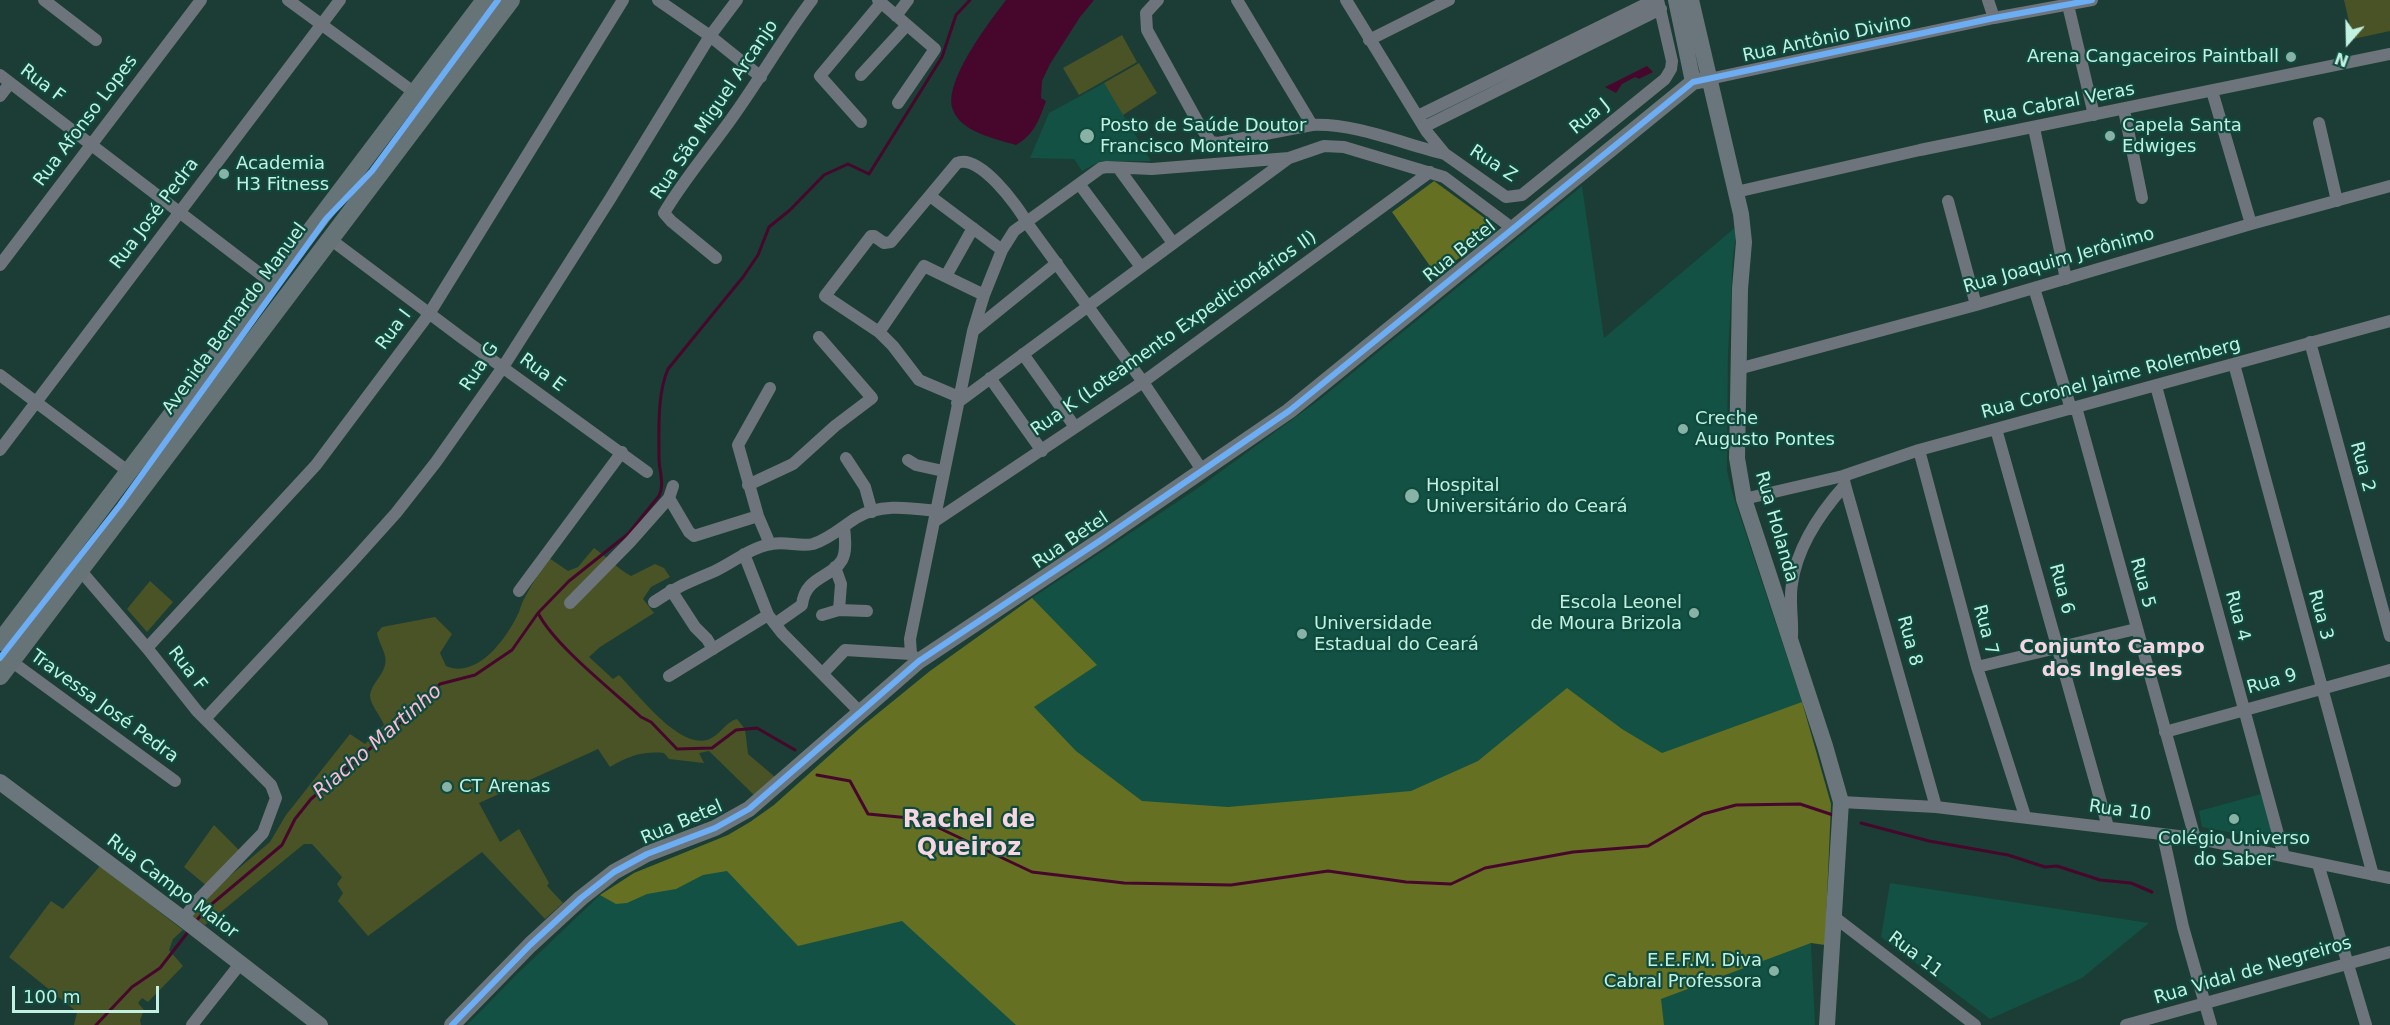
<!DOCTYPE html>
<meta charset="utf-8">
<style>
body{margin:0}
#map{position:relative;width:2390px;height:1025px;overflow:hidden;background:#1b3d35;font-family:"DejaVu Sans",sans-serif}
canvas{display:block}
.north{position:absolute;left:2318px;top:12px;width:60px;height:60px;-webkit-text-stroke:4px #0e4a3d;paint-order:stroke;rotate:200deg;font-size:16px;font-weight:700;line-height:24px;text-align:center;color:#c2f1e2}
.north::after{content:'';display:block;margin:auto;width:21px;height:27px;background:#c2f1e2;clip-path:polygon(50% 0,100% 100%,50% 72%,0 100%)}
.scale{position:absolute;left:12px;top:986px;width:147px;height:27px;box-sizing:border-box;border:3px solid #c2f1e2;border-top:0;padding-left:8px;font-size:18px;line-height:21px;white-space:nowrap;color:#c2f1e2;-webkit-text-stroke:4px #0e4a3d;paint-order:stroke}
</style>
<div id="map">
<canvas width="2390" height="1025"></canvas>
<div class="north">N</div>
<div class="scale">100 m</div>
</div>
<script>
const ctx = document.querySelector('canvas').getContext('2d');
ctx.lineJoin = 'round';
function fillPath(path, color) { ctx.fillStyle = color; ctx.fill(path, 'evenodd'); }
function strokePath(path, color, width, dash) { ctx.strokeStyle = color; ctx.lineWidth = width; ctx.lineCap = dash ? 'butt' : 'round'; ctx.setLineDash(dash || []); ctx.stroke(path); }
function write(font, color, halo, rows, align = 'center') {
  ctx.font = font + ' "DejaVu Sans",sans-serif'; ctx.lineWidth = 4.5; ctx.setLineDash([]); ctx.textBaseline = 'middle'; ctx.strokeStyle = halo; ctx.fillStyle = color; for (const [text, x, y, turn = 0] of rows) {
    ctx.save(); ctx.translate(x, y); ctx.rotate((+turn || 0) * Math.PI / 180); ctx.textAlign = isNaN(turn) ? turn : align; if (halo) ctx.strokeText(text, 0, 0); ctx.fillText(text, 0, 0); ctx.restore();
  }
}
const built = new Path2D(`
 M 1104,83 L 1151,161 L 1101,161 L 1082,171 L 1074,159 L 1030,158 L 1049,113 Z
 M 1582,186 L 1604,338 L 1737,226 L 1733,257 L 1728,355 L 1727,470 L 1732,492 L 1802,702 L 1831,804 L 1811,944 L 1815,1025 L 467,1025 L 516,975 L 600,895 L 634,873 L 728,835 L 750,822 L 774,805 L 860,728 L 930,671 L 1032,598 L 1198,488 L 1319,400 Z
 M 2261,794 L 2274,841 L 2202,827 L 2199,811 Z
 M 1890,883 L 2149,923 L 2082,978 L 1990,1019 L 1881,937 Z`);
const green = new Path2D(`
 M 2344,0 L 2390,0 L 2390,31 L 2353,39 Z
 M 1122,35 L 1137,62 L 1079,95 L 1063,68 Z
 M 1139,63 L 1157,93 L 1123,115 L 1104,83 Z
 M 594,548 C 608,558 617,568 631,576 L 655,564 L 664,568 L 670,577 L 651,587 L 643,599 L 654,613 L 600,647 L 589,657 L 613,679 L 619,675 C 638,694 678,748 707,740 C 720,736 725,722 737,719 L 745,729 L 748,754 L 775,777 L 755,796 L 709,751 L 699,753 L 704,763 L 669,759 L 664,753 C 642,751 629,756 610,767 L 598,749 L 479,803 L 500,842 L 519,829 L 549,883 L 547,886 L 563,903 L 545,919 L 482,852 L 368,936 L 338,901 L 343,893 L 337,884 L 342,877 L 312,844 L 304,844 L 205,925 L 193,917 L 193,913 L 213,890 L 270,842 L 286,815 L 350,734 L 365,744 L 384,725 C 381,716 370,705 370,695 C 371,685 383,675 385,665 C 388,654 379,645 377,633 L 382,627 L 435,617 L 452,634 L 440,653 L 446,666 C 476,679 505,641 517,616 C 520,611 521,604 524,599 C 531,585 540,572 549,558 L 568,571 L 578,567 Z
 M 150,581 L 173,602 L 147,632 L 127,609 Z
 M 214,825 L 240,851 L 208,887 L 184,867 Z
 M 100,866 L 183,930 L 173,939 L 169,950 L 183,966 L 148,1002 L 142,998 L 138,1003 L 144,1010 L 140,1020 L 141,1025 L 74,1025 L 77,1012 L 9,957 L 51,901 L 63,909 Z`);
const forest = new Path2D(`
 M 1434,181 L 1497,227 L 1437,276 L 1392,212 Z
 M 1032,598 L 1097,665 L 1034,707 L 1076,751 L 1142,801 L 1228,807 L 1411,791 L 1478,761 L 1567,688 L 1622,729 L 1662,753 L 1802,702 L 1831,804 L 1825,945 L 1811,943 L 1661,999 L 1664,1025 L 1016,1025 L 902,921 L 798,946 L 727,871 L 703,875 L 676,889 L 647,894 L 627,903 L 616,904 L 600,895 L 634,873 L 728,835 L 750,822 L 774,805 L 860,728 L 930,671 Z`);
const water = new Path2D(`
 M 1006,0 L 1094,0 L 1080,17 L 1050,64 L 1042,81 L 1041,98 L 1046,101 C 1039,120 1034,135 1016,145 C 996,139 961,132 953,110 C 942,83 990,21 1006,0 Z
 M 1647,66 L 1653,72 L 1639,79 L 1635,77 L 1622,84 L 1616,93 L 1605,87 Z`);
const stream = new Path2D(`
 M 538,613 C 555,646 612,690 641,717 L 651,722 L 677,749 L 712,748 L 736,730 L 757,728 L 795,750
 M 817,775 L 850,781 L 868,814 L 920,819 L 1032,872 L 1124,883 L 1231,885 L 1328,871 L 1406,882 L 1451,884 L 1485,868 L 1573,852 L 1648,846 L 1703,814 L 1736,805 L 1800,804 L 1833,815
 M 1861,823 L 1929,841 L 2008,855 L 2045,867 L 2057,866 L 2100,880 L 2131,883 L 2152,892
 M 197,920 L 207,908 L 282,845 L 295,819 L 311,799 L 399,724 L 440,684 L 475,675 L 512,650 L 538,613 L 569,581 L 628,534 L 659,496 C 665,484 659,471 659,458 C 659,430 657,394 668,369 L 743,277 L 758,255 L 769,227 L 790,210 L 824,175 L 848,164 L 869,174 L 942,57 L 956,15 L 970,0
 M 96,1025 L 132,987 L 160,968 L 188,932`);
const street = new Path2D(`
 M 44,0 L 96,40
 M 288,0 L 415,93
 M 658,0 L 710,36 L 761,77
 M 878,0 L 935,49 L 898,103
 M 1158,0 L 1146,13 L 1147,30 L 1200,126 L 1211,142 L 1218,143 L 1312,125 C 1356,123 1403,144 1445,154
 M 1237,0 L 1312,125
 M 1346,0 L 1427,132 L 1445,154 L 1506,197 L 1522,195 L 1665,79 L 1671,69 L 1672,61 L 1658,0
 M 1988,0 L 1994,18
 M 2068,5 L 2094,115
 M 896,16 L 908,0
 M 1369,40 L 1449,0
 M 0,75 L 272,283
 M 861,75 L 907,25
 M 1709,79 L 1994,18 L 2092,0
 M 2212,91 L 2251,224
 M 0,96 L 10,83
 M 2124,110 L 2142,198
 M 1418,116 L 1654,0
 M 861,122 L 820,76 L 881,3
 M 2319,123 L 2337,201
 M 1424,127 L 1661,9
 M 2034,128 L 2066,279
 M 1119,169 L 1173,243
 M 1080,185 L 1141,267
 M 1736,192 L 1920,150 L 2390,54
 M 930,196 L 1002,250
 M 1948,201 L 1976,305
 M 330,239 L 462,338 L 647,472
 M 716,258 L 671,221 L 664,213 C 684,179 711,148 734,115 C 761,77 784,37 812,0
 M 0,265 L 201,0
 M 946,276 L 973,228
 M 2034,288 L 2071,409
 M 973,331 L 1057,263
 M 879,332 L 924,266 L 984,295
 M 2310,342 L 2390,636
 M 1023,354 L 1075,427
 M 2234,364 L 2373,875
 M 1738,369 L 1976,305 L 2251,224 L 2390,186
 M 0,375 L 129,472
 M 990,378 L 1042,451
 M 2156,386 L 2284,856
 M 770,388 L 738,445 L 758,516 L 770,544
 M 959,397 L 919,380 L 893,346 L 879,332 L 825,296 L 871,236 L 874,236 L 884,243 L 891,242 L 957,163 C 979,153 1018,206 1027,223 L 1143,382 L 1202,470
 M 957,403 L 1289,158
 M 2076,407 L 2195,838
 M 1996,429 L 2108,827
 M 0,450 L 340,0
 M 1919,450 L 1977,667 L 2025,816
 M 846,458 L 865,487 L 872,512
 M 908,460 L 916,465 L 943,471
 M 748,485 L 793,464 L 835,426 L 872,398 L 819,337
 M 1845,485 L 1936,807
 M 669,498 L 689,532 L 694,536 L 758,516
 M 1744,499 L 1843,476 L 1919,450 L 2390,321
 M 935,521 L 1143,382 L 1430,172
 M 744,554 L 768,615 L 782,633 L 859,711
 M 835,567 L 841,584 L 839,610
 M 80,570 L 147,648 L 197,711 L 271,785 L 276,798 L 263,833 L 198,900 L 183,919
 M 671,590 L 695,627 L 707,639 L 713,649
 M 519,591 L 622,452
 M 654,602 C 676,587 691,581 715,571 C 734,562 751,547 772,544 C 786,541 799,547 813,544 C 829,539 842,527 856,518 C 880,503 910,508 936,511
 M 570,603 L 630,542 L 669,498 L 673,486
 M 822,615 L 839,610 L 867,611
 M 775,624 L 802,605 C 805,576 832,578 842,560 C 847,551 845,537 844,527
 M 1792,636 C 1793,619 1789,600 1792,584 C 1797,546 1820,513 1845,485 L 1844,480
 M 147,648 L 316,465 L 429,314 L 623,0
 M 11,661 L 175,781
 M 919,661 L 911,654 L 910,639 L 973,331 L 984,295 L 1002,250 L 1014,231 L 1101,168 L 1107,167 L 1152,169 L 1289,158 L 1324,146 L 1344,147 L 1444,177 L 1512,228
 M 1977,667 L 2136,629
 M 823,673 L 845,650 L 911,654
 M 669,676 L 768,615
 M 205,719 L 352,562 L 396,513 L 436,462 L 503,367 L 610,199 L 710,36 L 737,0
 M 2165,732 L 2390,670
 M 1841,802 L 1936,807 L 2195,838 L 2390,878
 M 2163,835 L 2183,927 L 2211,1025
 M 2318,864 L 2366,1025
 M 1833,916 L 1975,1025
 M 192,1025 L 240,964
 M 2126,1025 L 2390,952`);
const secondary = new Path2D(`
 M 1676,0 L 1693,82
 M 1691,0 L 1741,214 L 1744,242 L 1740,289 L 1737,458 L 1744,499 L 1825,746 L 1841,802 L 1827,1025
 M 0,782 L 183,919 L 320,1025
 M 452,1025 L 530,945 L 581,898 L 614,872 L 647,854 L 715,828 L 749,809 L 919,661 L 1101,540 L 1289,411 L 1693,82 L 1709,79`);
const primary = new Path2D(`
 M 0,642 L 485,0
 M 0,676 L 511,0`);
const cycleway = new Path2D(`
 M 0,658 L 120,505 L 326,219 L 372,171 L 498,0
 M 452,1025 L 530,945 L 581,898 L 614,872 L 647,854 L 715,828 L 749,809 L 919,661 L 1101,540 L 1289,411 L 1693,82 L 1994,18 L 2092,0`);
const markers = [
 [2291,57,6,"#88b2a5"],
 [1087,136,8,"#88b2a5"],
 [2110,136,6,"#88b2a5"],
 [224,174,6,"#88b2a5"],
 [1683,429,6,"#88b2a5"],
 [1412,496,8,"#88b2a5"],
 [1694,613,6,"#88b2a5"],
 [1302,634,6,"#88b2a5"],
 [447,787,6,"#88b2a5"],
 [2234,819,6,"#88b2a5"],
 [1774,971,6,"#88b2a5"]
];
const streetNames = [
 ["Rua Antônio Divino",1827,39,-12],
 ["Rua F",42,84,37],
 ["Rua Cabral Veras",2059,104,-11],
 ["Rua São Miguel Arcanjo",715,110,-56],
 ["Rua J",1590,117,-39],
 ["Rua Afonso Lopes",86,121,-53],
 ["Rua Z",1493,164,33],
 ["Rua José Pedra",155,214,-53],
 ["Rua Betel",1460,252,-39],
 ["Rua Joaquim Jerônimo",2059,261,-16],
 ["Avenida Bernardo Manuel",235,319,-54],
 ["Rua I",394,330,-53],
 ["Rua K (Loteamento Expedicionários II)",1174,334,-35],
 ["Rua G",480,367,-56],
 ["Rua E",542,373,36],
 ["Rua Coronel Jaime Rolemberg",2111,379,-15],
 ["Rua 2",2362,467,75],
 ["Rua Holanda",1776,527,74],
 ["Rua Betel",1071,541,-34],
 ["Rua 5",2142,583,75],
 ["Rua 6",2061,589,75],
 ["Rua 3",2320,615,75],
 ["Rua 4",2237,616,75],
 ["Rua 7",1985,630,75],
 ["Rua 8",1909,641,75],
 ["Rua F",187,669,52],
 ["Rua 9",2272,682,-16],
 ["Travessa José Pedra",104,707,36],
 ["Rua 10",2120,811,8],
 ["Rua Betel",682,823,-23],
 ["Rua Campo Maior",172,887,37],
 ["Rua 11",1915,955,37],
 ["Rua Vidal de Negreiros",2253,971,-16]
];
const poiNames = [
 ["Arena Cangaceiros Paintball",2279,57,"right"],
 ["Posto de Saúde Doutor",1100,126],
 ["Francisco Monteiro",1100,147],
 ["Capela Santa",2122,126],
 ["Edwiges",2122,147],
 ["Academia",236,164],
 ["H3 Fitness",236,185],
 ["Creche",1695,419],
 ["Augusto Pontes",1695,440],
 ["Hospital",1426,486],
 ["Universitário do Ceará",1426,507],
 ["Escola Leonel",1682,603,"right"],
 ["de Moura Brizola",1682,624,"right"],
 ["Universidade",1314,624],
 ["Estadual do Ceará",1314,645],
 ["CT Arenas",459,787],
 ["Colégio Universo",2234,839,"center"],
 ["do Saber",2234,860,"center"],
 ["E.E.F.M. Diva",1762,961,"right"],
 ["Cabral Professora",1762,982,"right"]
];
const neighbourhoodNames = [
 ["Conjunto Campo",2112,648],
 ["dos Ingleses",2112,671]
];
const waterNames = [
 ["Riacho Martinho",378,742,-41]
];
const districtNames = [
 ["Rachel de",969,821],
 ["Queiroz",969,849]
];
fillPath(built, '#125143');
fillPath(green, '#4a5326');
fillPath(forest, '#657022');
fillPath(water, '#47072c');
strokePath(stream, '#47072c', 3);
strokePath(street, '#6d747b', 12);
strokePath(secondary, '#6b767c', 16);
strokePath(primary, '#667478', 18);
strokePath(cycleway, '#6dadf4', 6);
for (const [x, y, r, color] of markers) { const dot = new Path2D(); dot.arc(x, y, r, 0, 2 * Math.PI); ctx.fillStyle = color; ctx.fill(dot); strokePath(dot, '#0e4a3d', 2); }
write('18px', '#c2f1e2', '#0e4a3d', streetNames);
write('18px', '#c2f1e2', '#0e4a3d', poiNames, 'left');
write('bold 20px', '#f7d6e2', '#0e4a3d', neighbourhoodNames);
write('italic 20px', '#febbd5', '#0e4a3d', waterNames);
write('bold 24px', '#f7d6e2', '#0e4a3d', districtNames);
</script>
